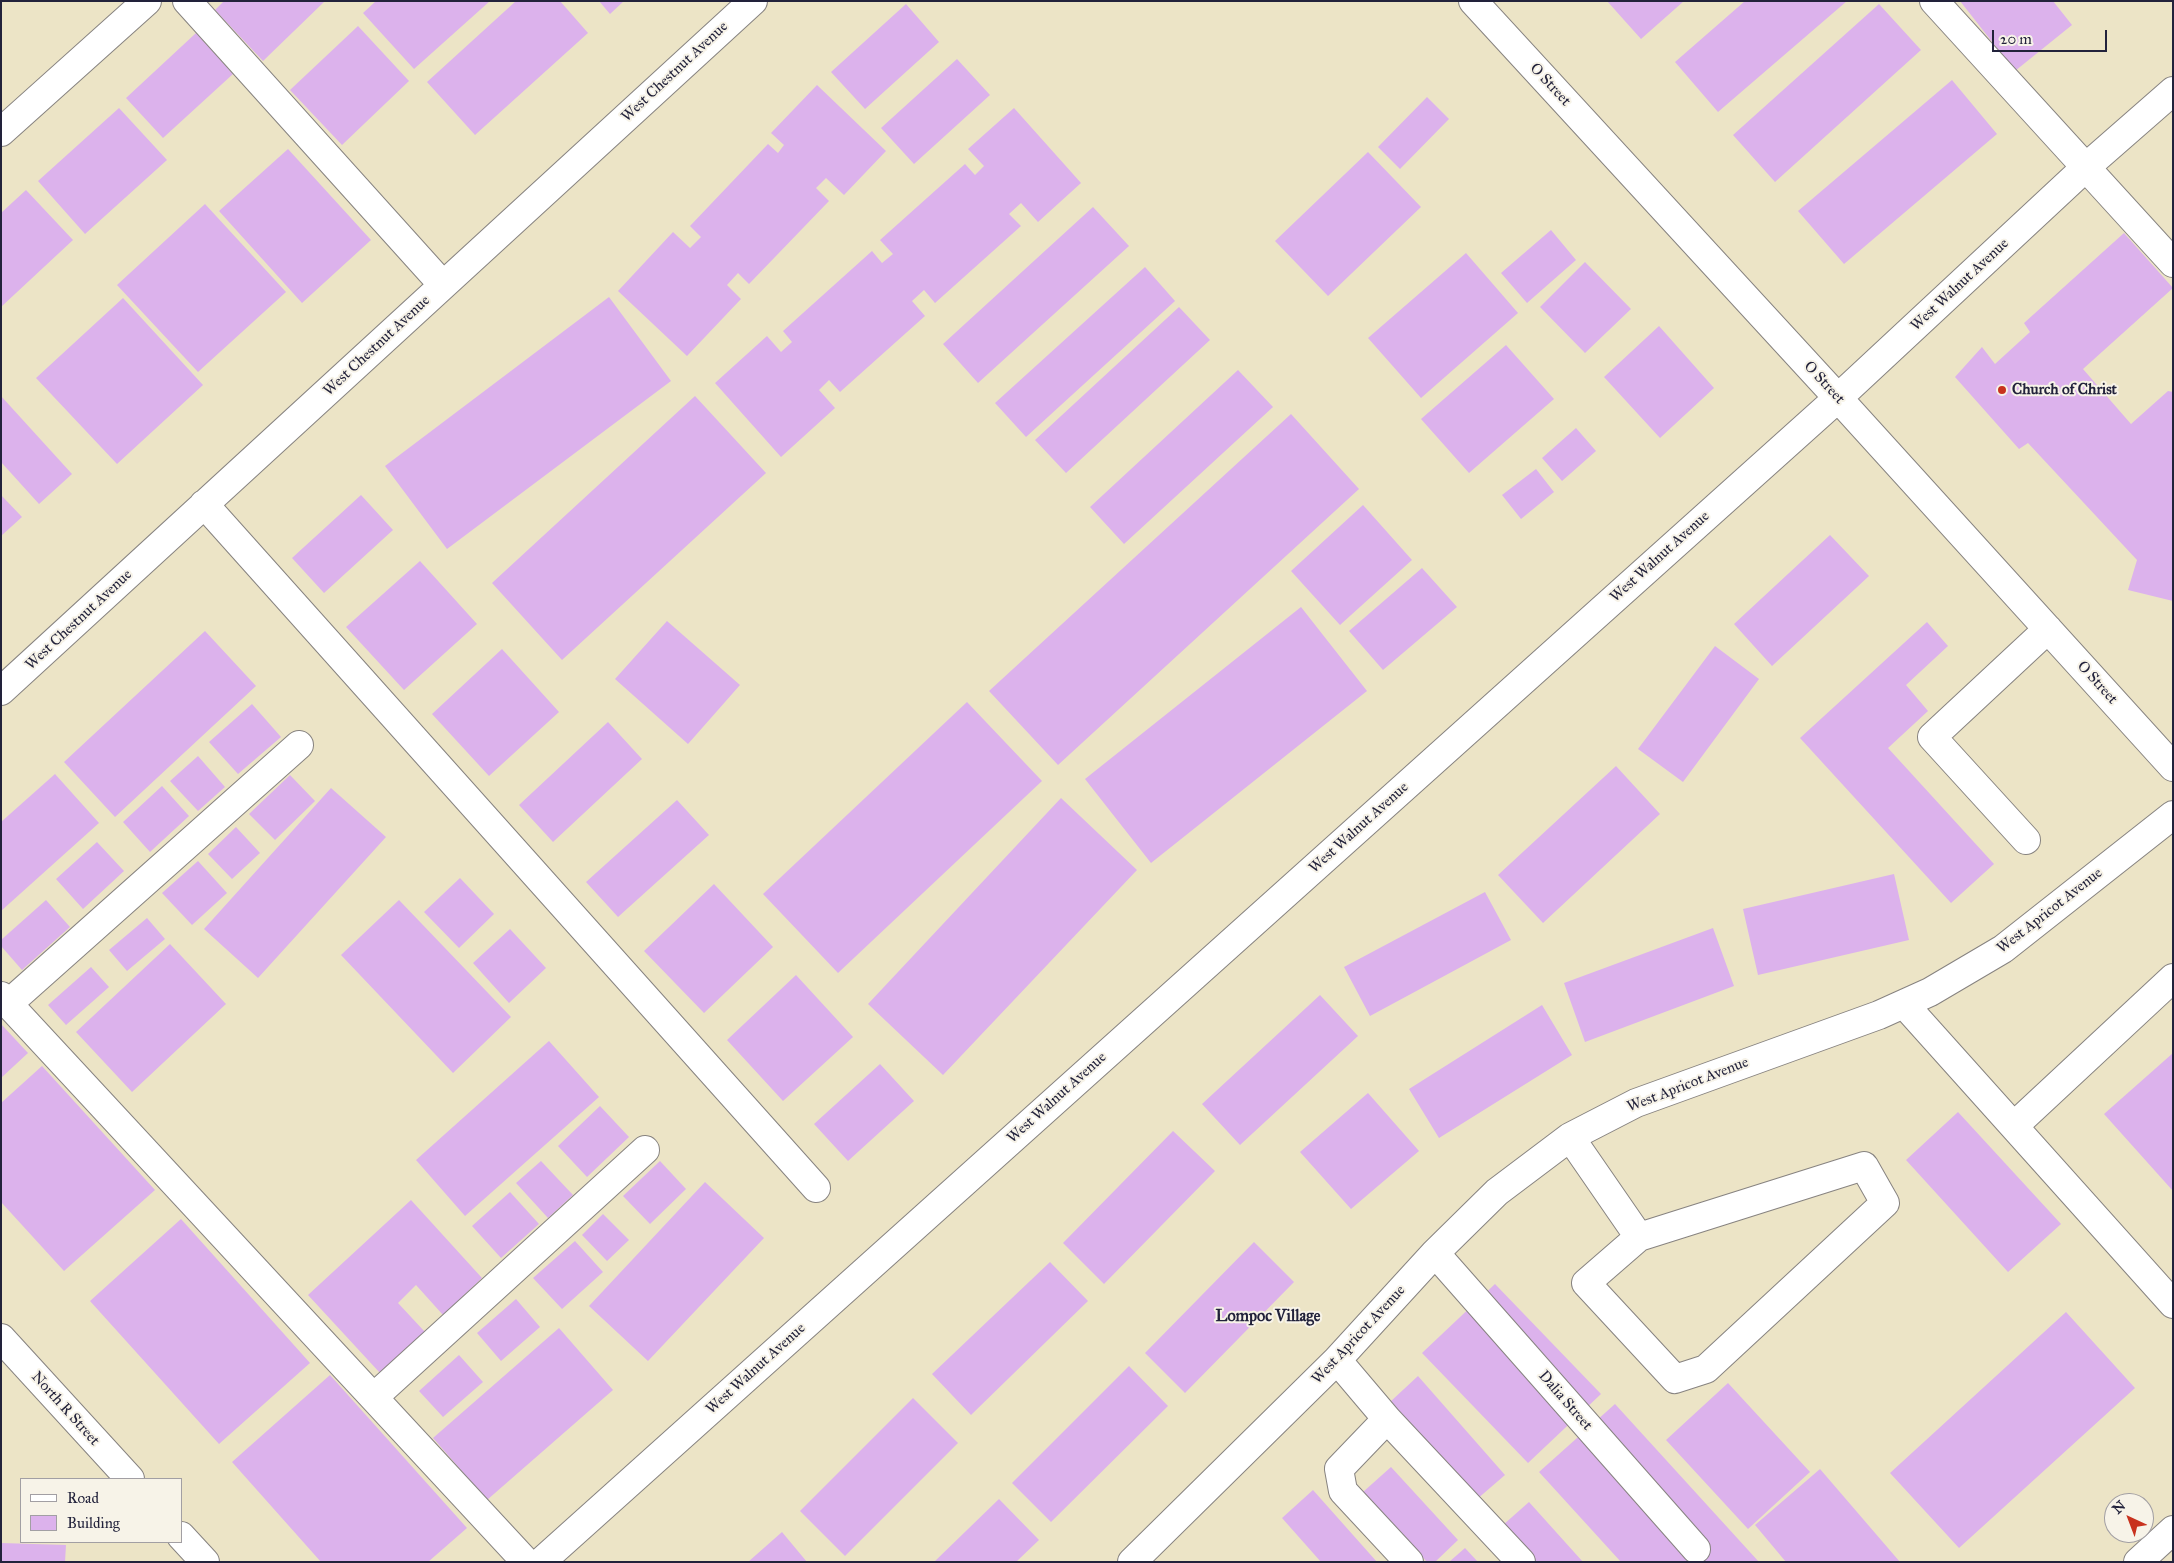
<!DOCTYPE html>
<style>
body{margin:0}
#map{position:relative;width:2174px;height:1563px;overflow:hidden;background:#ece4c6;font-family:"IM FELL Great Primer",serif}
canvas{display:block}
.frame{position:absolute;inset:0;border:2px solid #22223b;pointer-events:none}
.legend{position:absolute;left:20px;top:1478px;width:162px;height:65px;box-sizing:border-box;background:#f7f3e8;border:1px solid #a29fa3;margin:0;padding:6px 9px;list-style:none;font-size:15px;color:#22223b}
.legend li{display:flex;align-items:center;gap:10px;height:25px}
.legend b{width:25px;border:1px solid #a29fa3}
.north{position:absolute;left:2104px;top:1493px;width:50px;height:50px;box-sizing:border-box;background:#f7f3e8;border:1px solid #a29fa3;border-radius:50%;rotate:317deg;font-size:14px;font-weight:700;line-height:20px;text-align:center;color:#22223b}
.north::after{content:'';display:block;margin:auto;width:18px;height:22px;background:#c8321e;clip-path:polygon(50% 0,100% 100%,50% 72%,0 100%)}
.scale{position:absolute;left:1992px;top:30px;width:115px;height:22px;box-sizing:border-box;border:2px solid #22223b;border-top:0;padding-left:6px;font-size:15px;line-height:18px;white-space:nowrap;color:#22223b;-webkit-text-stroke:4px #f7f3e8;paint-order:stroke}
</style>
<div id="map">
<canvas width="2174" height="1563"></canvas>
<div class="frame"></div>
<ul class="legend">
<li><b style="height:6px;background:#fff"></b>Road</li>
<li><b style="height:14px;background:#dcb2ec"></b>Building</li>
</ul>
<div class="north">N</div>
<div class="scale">20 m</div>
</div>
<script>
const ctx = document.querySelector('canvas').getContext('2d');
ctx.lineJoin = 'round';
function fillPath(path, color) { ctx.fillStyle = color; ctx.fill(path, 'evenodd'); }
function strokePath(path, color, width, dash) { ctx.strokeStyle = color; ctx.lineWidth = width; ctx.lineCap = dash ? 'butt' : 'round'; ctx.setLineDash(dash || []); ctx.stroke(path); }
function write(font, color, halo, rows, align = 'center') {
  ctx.font = font + ' "IM FELL Great Primer",serif'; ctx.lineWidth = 4; ctx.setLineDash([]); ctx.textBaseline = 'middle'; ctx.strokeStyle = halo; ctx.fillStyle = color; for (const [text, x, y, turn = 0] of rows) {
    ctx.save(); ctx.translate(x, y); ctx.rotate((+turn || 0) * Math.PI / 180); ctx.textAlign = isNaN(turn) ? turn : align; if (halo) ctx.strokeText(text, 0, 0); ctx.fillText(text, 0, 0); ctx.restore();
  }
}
const building = new Path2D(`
 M 224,1 L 323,1 L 324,2 L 263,61 L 215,10 Z
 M 376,1 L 490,1 L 414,69 L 363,13 Z
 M 516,1 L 560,1 L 588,33 L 475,135 L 427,82 Z
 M 599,1 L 624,1 L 610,14 Z
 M 1607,1 L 1684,1 L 1641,39 Z
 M 1745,1 L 1847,1 L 1718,112 L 1675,62 Z
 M 1960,1 L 2053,1 L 2072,25 L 2015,71 Z
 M 906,4 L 939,42 L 865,109 L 831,72 Z
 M 1879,4 L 1921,50 L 1775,182 L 1733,135 Z
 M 358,26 L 409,81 L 342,145 L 290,90 Z
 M 196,33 L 233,74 L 163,138 L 126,98 Z
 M 957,59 L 990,95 L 914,164 L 881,128 Z
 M 1952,80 L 1997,134 L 1844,264 L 1798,211 Z
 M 817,85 L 886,151 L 844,195 L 826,178 L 816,188 L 829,201 L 749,284 L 738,273 L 727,285 L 741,299 L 687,356 L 618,291 L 673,232 L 690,248 L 701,237 L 690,226 L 768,144 L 778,153 L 784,145 L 771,133 Z
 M 1427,97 L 1449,119 L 1400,169 L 1378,147 Z
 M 119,108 L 167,160 L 85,234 L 38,181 Z
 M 1014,108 L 1081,183 L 1038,222 L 1021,203 L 1009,214 L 1021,226 L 935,303 L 924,290 L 912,301 L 925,316 L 840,392 L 829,380 L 819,390 L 835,408 L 781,457 L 715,383 L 767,336 L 781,352 L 792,342 L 783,331 L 872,251 L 882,263 L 893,254 L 880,240 L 965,164 L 975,175 L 984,166 L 968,149 Z
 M 288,149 L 371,240 L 302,303 L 219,211 Z
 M 1368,152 L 1421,207 L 1328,296 L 1275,241 Z
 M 26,190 L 73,240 L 1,307 L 1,213 Z
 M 205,204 L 286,292 L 198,372 L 117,285 Z
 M 1093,207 L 1129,246 L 978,383 L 943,344 Z
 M 1551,230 L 1576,260 L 1527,303 L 1501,273 Z
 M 2124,233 L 2173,288 L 2083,369 L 2131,424 L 2168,391 L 2173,392 L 2173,601 L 2128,590 L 2137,560 L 2028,443 L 2019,449 L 1955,377 L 1982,347 L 1995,364 L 2030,332 L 2024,323 Z
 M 1466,253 L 1518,313 L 1421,398 L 1368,338 Z
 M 1585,262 L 1631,309 L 1585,353 L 1540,307 Z
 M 1145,267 L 1175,301 L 1026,437 L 995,403 Z
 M 609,297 L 671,381 L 447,549 L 385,466 Z
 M 123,298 L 203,385 L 117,464 L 36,378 Z
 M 1179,307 L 1210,340 L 1066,473 L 1035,440 Z
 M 1659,326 L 1714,388 L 1660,438 L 1604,377 Z
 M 1506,345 L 1554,399 L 1469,473 L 1421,419 Z
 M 1238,370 L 1273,407 L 1124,544 L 1090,507 Z
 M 1,396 L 72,474 L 39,504 L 1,462 Z
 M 695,396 L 766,473 L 562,660 L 492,583 Z
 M 1291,414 L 1359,489 L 1058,765 L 989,691 Z
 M 1576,428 L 1596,451 L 1562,481 L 1542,458 Z
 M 1536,469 L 1554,492 L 1521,519 L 1502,495 Z
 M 1,495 L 22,517 L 1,536 Z
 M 361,495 L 393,530 L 324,593 L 292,558 Z
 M 1363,505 L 1412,560 L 1340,625 L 1291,571 Z
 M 1830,535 L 1869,576 L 1772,666 L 1734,624 Z
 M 420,561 L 477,624 L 404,690 L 346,627 Z
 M 1422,568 L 1457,607 L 1383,670 L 1349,631 Z
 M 1301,607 L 1367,691 L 1151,863 L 1085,779 Z
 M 667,621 L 740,685 L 688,744 L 615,679 Z
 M 1927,622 L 1948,646 L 1906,685 L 1928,711 L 1888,748 L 1994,864 L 1951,903 L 1800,738 Z
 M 205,631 L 256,686 L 115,817 L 64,762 Z
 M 1715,646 L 1759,679 L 1683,782 L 1638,749 Z
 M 502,649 L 559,712 L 489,776 L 432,714 Z
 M 967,702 L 1042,781 L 838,973 L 763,894 Z
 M 252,704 L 281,737 L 238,774 L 209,742 Z
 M 608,722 L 642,759 L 553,842 L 519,805 Z
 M 198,756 L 225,787 L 198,811 L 170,781 Z
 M 1616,766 L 1660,814 L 1543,923 L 1498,875 Z
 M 55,774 L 99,823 L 1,911 L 1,822 Z
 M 290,775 L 315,801 L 275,840 L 249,814 Z
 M 162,786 L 189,816 L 150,852 L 123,822 Z
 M 331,788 L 386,837 L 258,978 L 204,929 Z
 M 1061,798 L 1137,870 L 943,1075 L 868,1004 Z
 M 677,800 L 709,835 L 618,917 L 586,882 Z
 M 236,827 L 260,853 L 232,879 L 208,854 Z
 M 97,842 L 124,871 L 83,909 L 56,879 Z
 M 198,861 L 227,893 L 192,925 L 162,893 Z
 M 1894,874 L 1909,940 L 1758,975 L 1743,909 Z
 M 460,878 L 494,914 L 459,948 L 424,912 Z
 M 714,884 L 773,947 L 704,1013 L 644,951 Z
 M 1485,892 L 1511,940 L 1370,1016 L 1344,967 Z
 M 46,900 L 70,927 L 22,970 L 1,946 L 1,940 Z
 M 399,900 L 511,1017 L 453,1073 L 341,955 Z
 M 147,918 L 165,939 L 127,971 L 109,950 Z
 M 1713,928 L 1734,986 L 1585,1042 L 1564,983 Z
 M 510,929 L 546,968 L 509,1003 L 473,963 Z
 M 170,944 L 226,1004 L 132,1092 L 76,1032 Z
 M 91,967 L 109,987 L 66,1025 L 48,1005 Z
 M 796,975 L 853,1037 L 783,1101 L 727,1040 Z
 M 1320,995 L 1358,1036 L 1240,1145 L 1202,1104 Z
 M 1542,1005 L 1572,1055 L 1439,1138 L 1409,1089 Z
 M 1,1024 L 28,1053 L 1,1078 Z
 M 549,1041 L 599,1097 L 465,1216 L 416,1160 Z
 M 2173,1053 L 2173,1191 L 2104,1114 Z
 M 880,1064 L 914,1101 L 848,1161 L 814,1124 Z
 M 42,1066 L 155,1190 L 64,1271 L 1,1202 L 1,1103 Z
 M 1368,1093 L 1419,1151 L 1351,1209 L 1300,1152 Z
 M 600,1106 L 629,1137 L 587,1177 L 558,1146 Z
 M 1958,1112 L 2061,1224 L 2008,1272 L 1906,1160 Z
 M 1173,1131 L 1215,1171 L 1104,1284 L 1063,1243 Z
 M 541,1161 L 573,1195 L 548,1218 L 516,1183 Z
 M 660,1161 L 686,1189 L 650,1224 L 623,1196 Z
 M 705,1182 L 764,1238 L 648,1361 L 589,1306 Z
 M 510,1192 L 539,1224 L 501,1258 L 472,1226 Z
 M 411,1200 L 482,1278 L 443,1315 L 416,1285 L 398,1303 L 425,1332 L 380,1373 L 308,1295 Z
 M 603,1214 L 629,1240 L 607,1261 L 582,1235 Z
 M 181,1219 L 310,1363 L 219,1444 L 90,1301 Z
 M 575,1241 L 603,1272 L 562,1309 L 533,1278 Z
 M 1254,1242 L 1294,1282 L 1185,1393 L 1145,1353 Z
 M 1050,1262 L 1088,1301 L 971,1415 L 932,1374 Z
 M 1495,1284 L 1601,1394 L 1528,1463 L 1422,1353 Z
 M 516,1299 L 540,1327 L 501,1361 L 477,1333 Z
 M 2066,1312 L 2135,1388 L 1959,1548 L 1890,1473 Z
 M 559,1328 L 613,1390 L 487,1500 L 433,1438 Z
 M 459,1355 L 483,1382 L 443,1417 L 419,1391 Z
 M 1129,1366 L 1168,1406 L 1051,1522 L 1012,1483 Z
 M 330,1375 L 467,1528 L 428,1562 L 321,1562 L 232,1462 Z
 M 1418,1376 L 1505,1475 L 1476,1500 L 1390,1402 Z
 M 1728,1383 L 1810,1472 L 1748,1529 L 1666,1440 Z
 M 913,1398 L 958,1443 L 845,1556 L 800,1511 Z
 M 1615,1404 L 1759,1562 L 1621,1562 L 1539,1472 Z
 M 1391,1467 L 1458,1540 L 1435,1562 L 1427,1562 L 1363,1492 Z
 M 1820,1469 L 1900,1562 L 1786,1562 L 1755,1525 Z
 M 1313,1490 L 1377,1562 L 1321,1562 L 1282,1518 Z
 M 999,1499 L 1039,1540 L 1016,1562 L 934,1562 Z
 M 1529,1502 L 1583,1562 L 1536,1562 L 1503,1525 Z
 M 782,1532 L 807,1562 L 748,1562 Z
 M 1,1543 L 66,1545 L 65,1562 L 1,1562 Z
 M 1465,1548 L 1478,1562 L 1449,1562 Z`);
const minor = new Path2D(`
 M 187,1 L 443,285
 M 1473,1 L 1838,398 L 2173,767
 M 1934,1 L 2173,263
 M 1,132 L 147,1
 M 204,504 L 816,1188
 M 1,691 L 753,1
 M 2026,840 L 1932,737 L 2048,629
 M 1,996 L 526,1562
 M 8,1004 L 299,745
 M 1904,1004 L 2173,1304
 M 2014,1126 L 2173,978
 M 1570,1137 L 1639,1237 L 1586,1283 L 1675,1379 L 1706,1369 L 1885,1203 L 1864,1166 L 1639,1237
 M 1435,1253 L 1696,1549
 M 1,1338 L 130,1479
 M 1337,1360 L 1387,1419 L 1339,1469 L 1343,1491 L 1409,1562
 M 374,1397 L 645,1150
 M 1387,1419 L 1521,1562
 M 181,1536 L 205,1562
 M 541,1562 L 1838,398 L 2085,168 L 2173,91
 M 1132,1562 L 1337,1360 L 1435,1253 L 1497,1192 L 1570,1137 L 1636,1103 L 1879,1015 L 1930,992 L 2003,949 L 2173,815`);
const major = new Path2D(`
 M 2138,1562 L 2173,1530`);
const markers = [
 [2002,390,5,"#c8321e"]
];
const streetNames = [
 ["West Chestnut Avenue",675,72,-43],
 ["O Street",1550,85,47],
 ["West Walnut Avenue",1960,285,-43],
 ["West Chestnut Avenue",377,346,-43],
 ["O Street",1824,383,47],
 ["West Walnut Avenue",1660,557,-42],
 ["West Chestnut Avenue",79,620,-43],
 ["O Street",2097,683,48],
 ["West Walnut Avenue",1359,828,-42],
 ["West Apricot Avenue",2050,911,-38],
 ["West Apricot Avenue",1688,1085,-21],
 ["West Walnut Avenue",1057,1098,-42],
 ["West Apricot Avenue",1359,1335,-47],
 ["West Walnut Avenue",756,1369,-42],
 ["Dalia Street",1565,1401,49],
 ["North R Street",65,1409,48]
];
const poiNames = [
 ["Church of Christ",2012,390]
];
const neighbourhoodNames = [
 ["Lompoc Village",1268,1317]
];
fillPath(building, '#dcb2ec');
strokePath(minor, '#878380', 30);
strokePath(major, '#878380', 30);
strokePath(minor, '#fff', 28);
strokePath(major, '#fff', 28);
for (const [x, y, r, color] of markers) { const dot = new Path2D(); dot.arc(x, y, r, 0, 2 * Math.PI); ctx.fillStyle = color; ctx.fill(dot); strokePath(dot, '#f7f3e8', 2); }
write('15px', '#22223b', '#f7f3e8', streetNames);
write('bold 15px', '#22223b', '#f7f3e8', poiNames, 'left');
write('bold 16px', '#22223b', '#f7f3e8', neighbourhoodNames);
</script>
